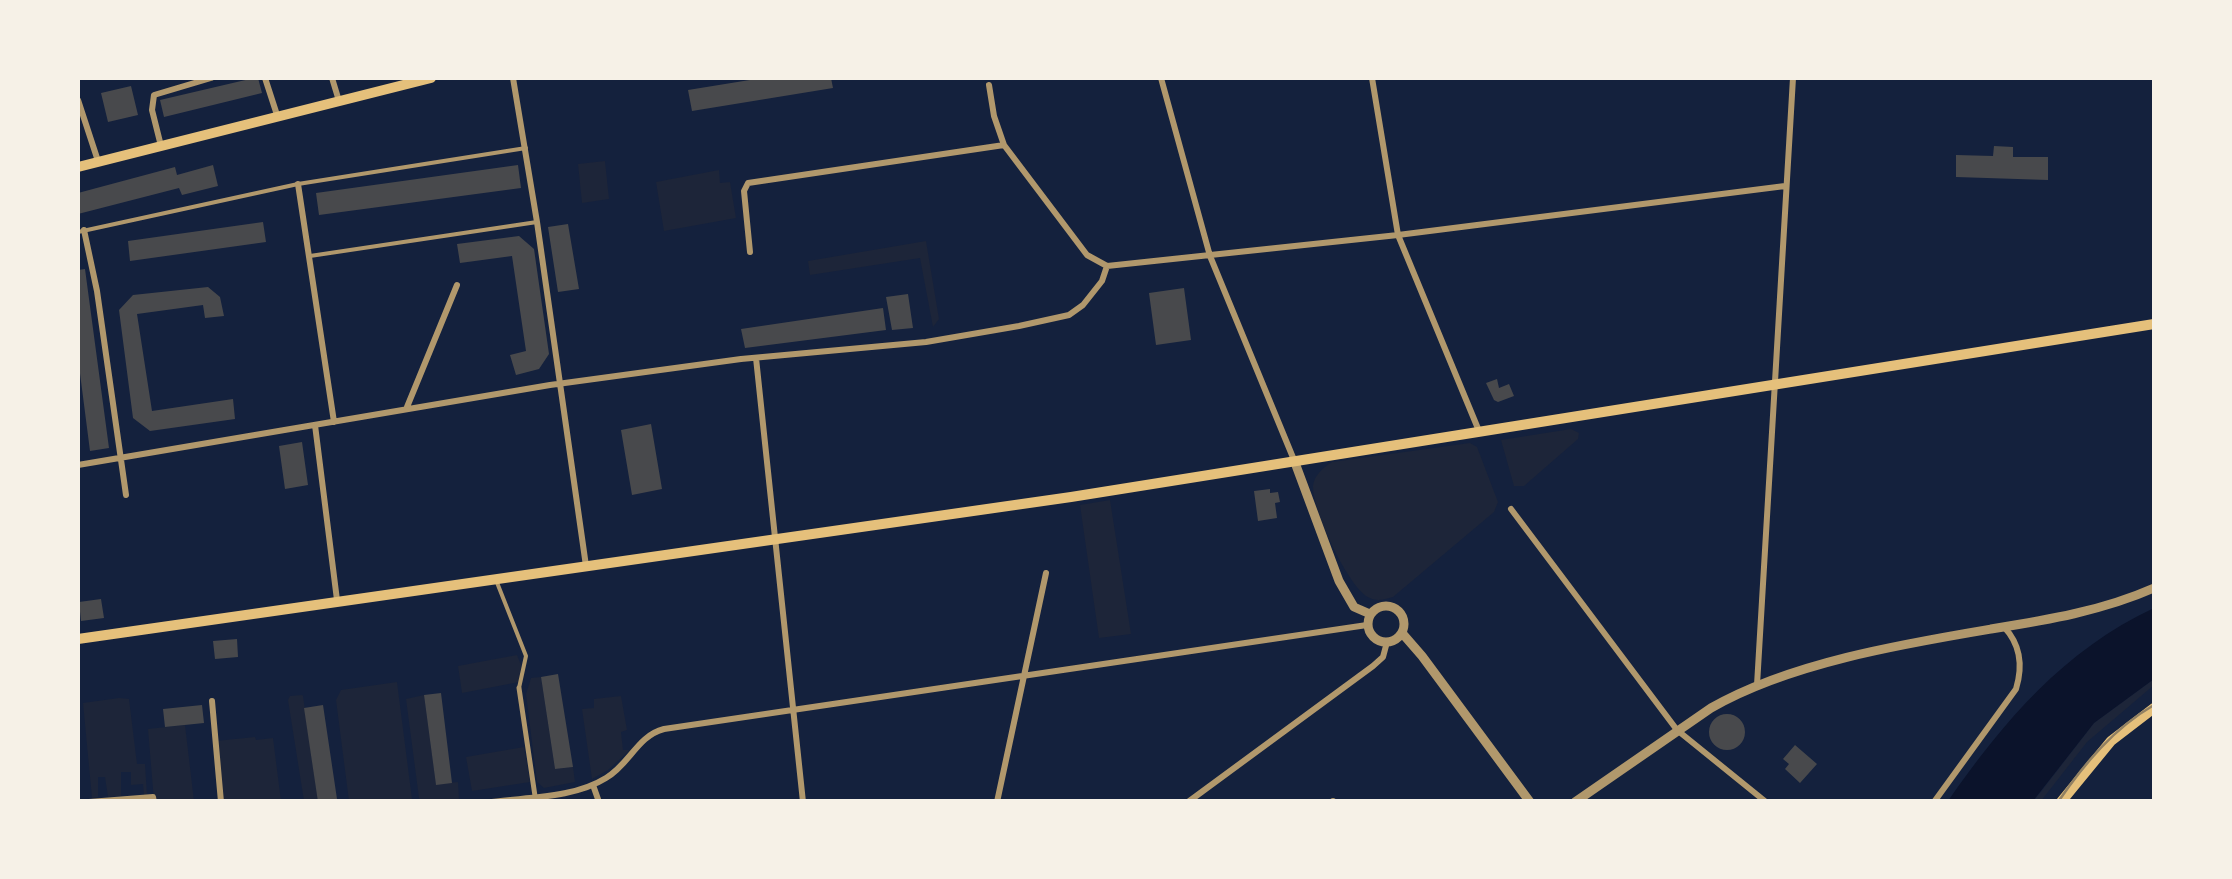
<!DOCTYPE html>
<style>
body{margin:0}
#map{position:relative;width:2232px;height:879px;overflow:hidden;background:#14213d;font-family:Poppins,sans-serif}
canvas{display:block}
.frame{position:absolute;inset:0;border:80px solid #f6f1e7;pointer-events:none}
</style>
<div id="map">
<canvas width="2232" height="879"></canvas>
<div class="frame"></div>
</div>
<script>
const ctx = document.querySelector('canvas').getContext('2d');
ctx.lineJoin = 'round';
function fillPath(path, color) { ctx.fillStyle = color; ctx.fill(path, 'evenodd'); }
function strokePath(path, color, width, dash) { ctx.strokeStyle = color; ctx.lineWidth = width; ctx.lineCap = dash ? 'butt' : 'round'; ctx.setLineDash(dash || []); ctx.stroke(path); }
const green = new Path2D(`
 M 605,161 L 609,199 L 582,203 L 578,164 Z
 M 719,170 L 720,183 L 730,182 L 736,218 L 664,231 L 656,182 Z
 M 926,241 L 939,319 L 933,327 L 920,258 L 810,275 L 808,261 Z
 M 1571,429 L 1579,433 L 1578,439 L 1524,486 L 1514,486 L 1501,440 Z
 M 1470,443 L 1477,447 L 1498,502 L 1494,512 L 1393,597 C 1385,599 1378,602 1370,598 C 1349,590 1312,509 1313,486 C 1314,475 1323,468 1332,462 Z
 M 1110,500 L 1131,634 L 1099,638 L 1080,505 Z
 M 517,655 L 521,665 L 519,682 L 462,693 L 458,666 Z
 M 541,677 L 555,769 L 573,767 L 575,782 L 544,788 L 537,782 L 526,694 L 531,678 Z
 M 2154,679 L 2154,685 L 2087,742 L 2041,801 L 2033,802 L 2094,723 Z
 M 397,682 L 412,799 L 349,801 L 336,700 L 341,690 Z
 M 302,695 L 303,696 L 318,801 L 304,801 L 288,700 L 290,696 Z
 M 424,695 L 436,784 L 458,782 L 459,799 L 421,801 L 419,798 L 406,699 Z
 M 621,696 L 627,730 L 621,732 L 623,750 L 630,750 L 608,770 L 592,779 L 582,709 L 594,708 L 594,699 Z
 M 119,698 L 129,699 L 137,764 L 145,764 L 147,795 L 144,795 L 143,784 L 131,785 L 131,772 L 121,772 L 121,796 L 108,797 L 105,777 L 98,777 L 98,797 L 92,798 L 83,703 Z
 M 185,725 L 194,801 L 154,801 L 148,729 Z
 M 255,737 L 256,740 L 273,738 L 281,801 L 221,801 L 216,741 Z
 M 524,747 L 530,782 L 472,791 L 466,757 Z`);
const water = new Path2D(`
 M 2154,608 L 2154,679 L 2094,723 L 2033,801 L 1948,801 C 2004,721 2064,650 2154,608 Z`);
const building = new Path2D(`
 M 254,78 L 258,78 L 262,93 L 164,117 L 160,100 Z
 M 762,78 L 831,78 L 833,88 L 692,111 L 688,90 Z
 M 131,86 L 138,115 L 108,122 L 101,93 Z
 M 1994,146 L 2013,147 L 2013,157 L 2048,157 L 2048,180 L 1956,177 L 1956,155 L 1993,156 Z
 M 213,165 L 218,186 L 182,195 L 179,188 L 78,214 L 78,193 L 175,167 L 177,175 Z
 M 518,165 L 521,188 L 319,215 L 316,193 Z
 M 263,222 L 266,242 L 130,261 L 128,241 Z
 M 568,224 L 579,289 L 558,292 L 548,227 Z
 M 519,236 L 534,249 L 549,354 L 539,369 L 516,375 L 510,355 L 526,351 L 512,256 L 460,263 L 457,244 Z
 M 85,269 L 109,448 L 90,451 L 78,358 L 78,270 Z
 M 208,287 L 220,297 L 224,316 L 205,318 L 203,305 L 137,314 L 152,411 L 233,399 L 235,419 L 150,431 L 133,418 L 119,310 L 133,295 Z
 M 1184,288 L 1191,340 L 1156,345 L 1149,293 Z
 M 908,294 L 913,328 L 892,330 L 886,297 Z
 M 883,308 L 886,330 L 745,348 L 741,329 Z
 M 1497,379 L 1499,388 L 1509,384 L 1514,396 L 1498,402 L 1494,400 L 1486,383 Z
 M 651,424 L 662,489 L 632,495 L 621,430 Z
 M 302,442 L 308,485 L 285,489 L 279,446 Z
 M 1270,489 L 1270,493 L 1278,492 L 1280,502 L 1275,503 L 1277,518 L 1258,521 L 1254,491 Z
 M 101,599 L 104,618 L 81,621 L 79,602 Z
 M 237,639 L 238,657 L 215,659 L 213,641 Z
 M 558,674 L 573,767 L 555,769 L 541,677 Z
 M 441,693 L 452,783 L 436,785 L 424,695 Z
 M 202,705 L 204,723 L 165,727 L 163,709 Z
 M 323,705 L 337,799 L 318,802 L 304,708 Z
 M1709 732a18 18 0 1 1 36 0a18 18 0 1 1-36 0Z
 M 1795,745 L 1817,764 L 1800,783 L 1785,769 L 1789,764 L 1783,759 Z`);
const service = new Path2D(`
 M 78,232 L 298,184 L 526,148
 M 310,256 L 537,222
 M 496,580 L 526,656 L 519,688`);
const pedestrian = new Path2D(`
 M 519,688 L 535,796`);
const minor = new Path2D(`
 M 265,78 L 278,118
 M 332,78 L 339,101
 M 513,78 L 537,222 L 586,566
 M 1161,78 L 1210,256 L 1294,460
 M 1372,78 L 1398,235 L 1479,431
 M 989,85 L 994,116 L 1004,145 L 1087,255 L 1107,266 L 1398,235 L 1785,186
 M 78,100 L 98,161
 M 161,146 L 152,110 L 154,95 L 211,78
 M 298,184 L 334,422
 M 84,230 L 97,291 L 126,495
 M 750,252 L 744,191 L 748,183 L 1004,145
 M 756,358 L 803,802
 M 407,407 L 457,285
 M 315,425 L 337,600
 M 78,465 L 550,385 L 741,359 L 926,342 L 1019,326 L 1069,315 L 1083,305 L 1102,281 L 1107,266
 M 1511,509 L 1677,730 L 1766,802
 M 1757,685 L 1793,78
 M 212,701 L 221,802
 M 593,785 L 599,802
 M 1333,801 L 1333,802
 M 89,802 L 153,797 L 154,802
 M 492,802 C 529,797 574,798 606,778 C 630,764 637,736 664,729 L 1367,625
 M 997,802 L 1046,573
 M 1188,802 L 1373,666 L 1383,657 L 1387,642
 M 1934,802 L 2016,689 C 2023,666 2021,645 2004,627`);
const tertiary = new Path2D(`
 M 1294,460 L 1339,581 L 1354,607 L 1370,614
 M1368 624a18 18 0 1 1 36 0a18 18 0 1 1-36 0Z
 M 1402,633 L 1422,656 L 1530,802
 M 1575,802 L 1711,708 C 1789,663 1902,644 1991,629 C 2047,620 2102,611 2154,588`);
const secondary = new Path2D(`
 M 78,167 L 431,78
 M 78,639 L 1071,497 L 2154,324
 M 2061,802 L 2111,741 L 2154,708`);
const tram = new Path2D(`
 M 2058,802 C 2084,764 2114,728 2154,705`);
fillPath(green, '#1d2539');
fillPath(water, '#0b132b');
fillPath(building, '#48494c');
strokePath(service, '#b1986c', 4);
strokePath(pedestrian, '#b1986c', 5);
strokePath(minor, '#b1986c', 6);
strokePath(tertiary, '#b1986c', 9);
strokePath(secondary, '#e5c07b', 10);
strokePath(tram, '#918062', 2.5);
</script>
